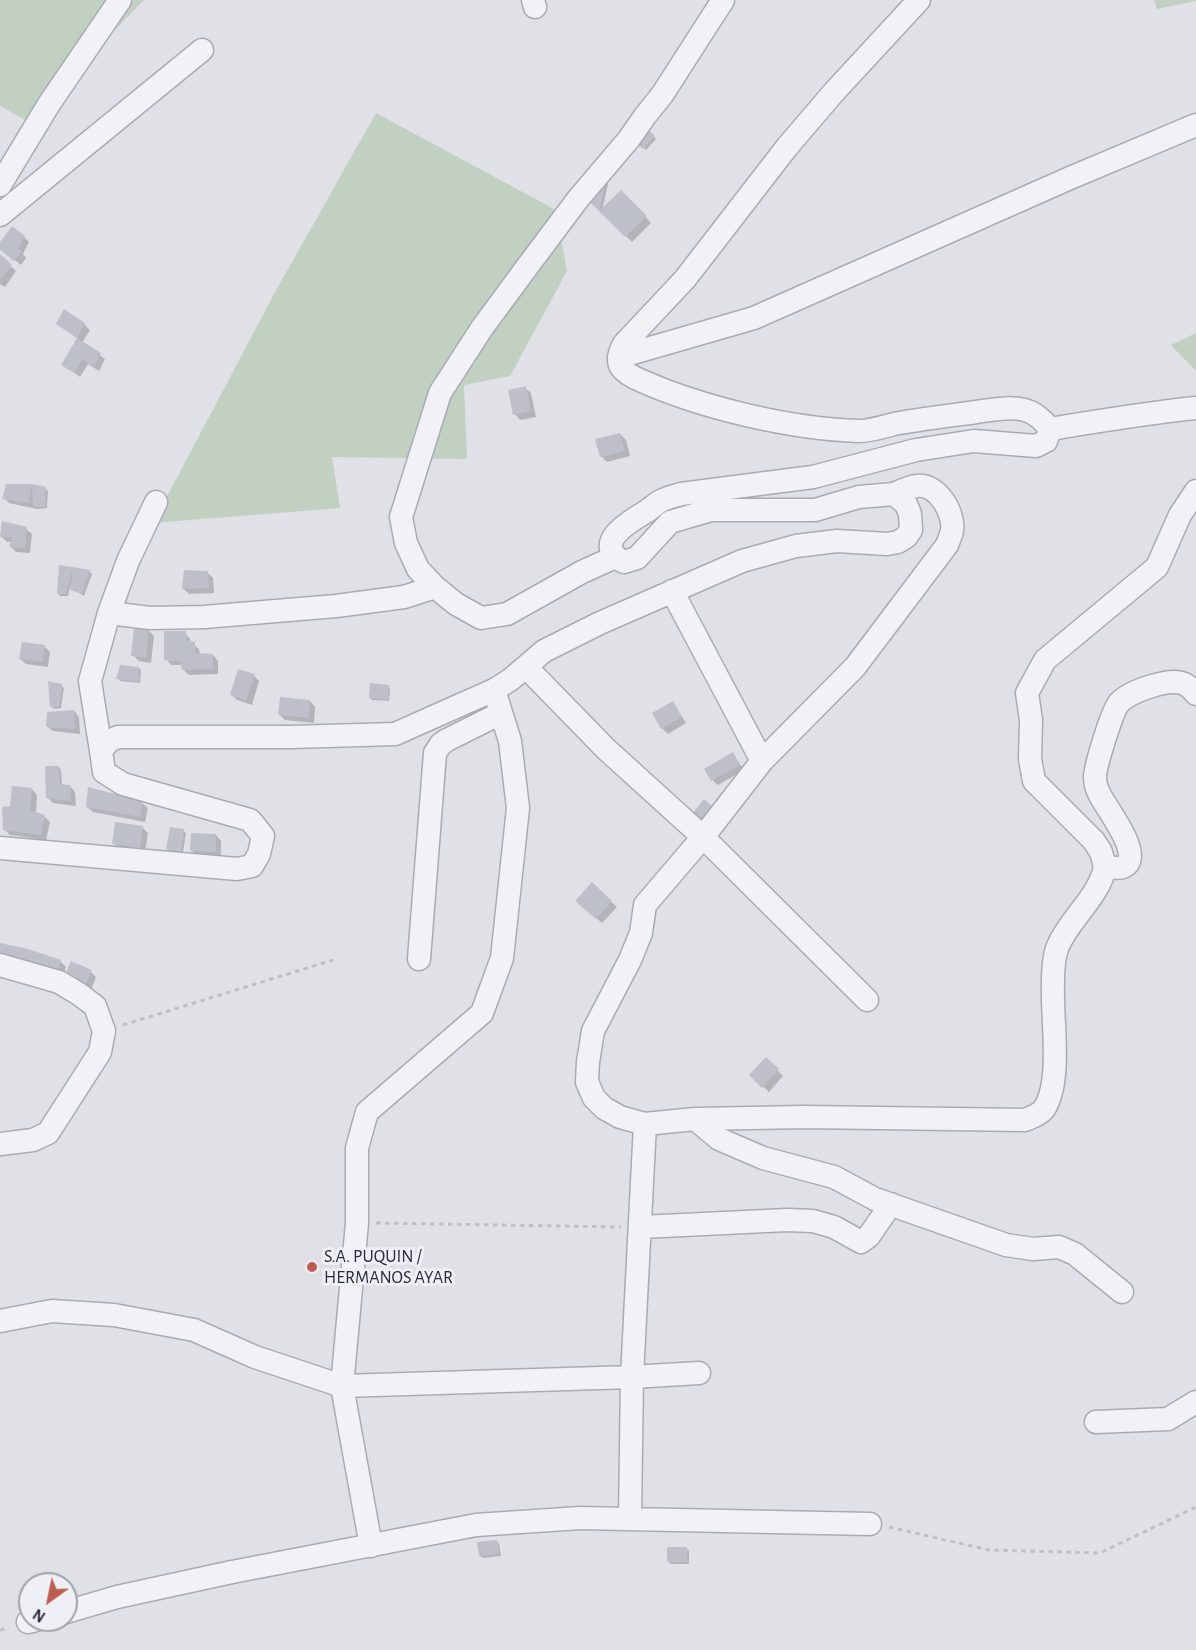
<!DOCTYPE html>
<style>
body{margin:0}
#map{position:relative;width:1196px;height:1650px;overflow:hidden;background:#e0e1e7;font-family:"Alegreya Sans",sans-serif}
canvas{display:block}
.north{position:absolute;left:18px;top:1572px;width:60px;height:60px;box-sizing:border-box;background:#eff0f5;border:2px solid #a0a2ab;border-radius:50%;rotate:213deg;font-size:16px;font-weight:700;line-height:24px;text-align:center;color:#2a2c3c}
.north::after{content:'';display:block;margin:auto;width:21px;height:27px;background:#be5e53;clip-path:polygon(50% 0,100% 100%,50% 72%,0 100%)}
</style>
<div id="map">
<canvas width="1196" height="1650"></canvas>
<div class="north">N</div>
</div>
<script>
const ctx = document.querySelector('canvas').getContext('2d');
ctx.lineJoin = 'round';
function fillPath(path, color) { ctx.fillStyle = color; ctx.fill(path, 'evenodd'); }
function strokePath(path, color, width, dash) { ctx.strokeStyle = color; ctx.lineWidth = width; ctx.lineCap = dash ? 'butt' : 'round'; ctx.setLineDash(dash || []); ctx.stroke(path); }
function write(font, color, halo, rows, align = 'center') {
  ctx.font = font + ' "Alegreya Sans",sans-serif'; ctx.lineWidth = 6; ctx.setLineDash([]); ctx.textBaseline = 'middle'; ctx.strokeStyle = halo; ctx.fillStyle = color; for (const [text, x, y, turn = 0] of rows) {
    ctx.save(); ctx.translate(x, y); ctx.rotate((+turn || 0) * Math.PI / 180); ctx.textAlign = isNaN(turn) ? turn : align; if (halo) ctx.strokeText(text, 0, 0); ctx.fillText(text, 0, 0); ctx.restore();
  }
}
const green = new Path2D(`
 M 0,0 L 144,0 L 27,121 L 0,106 Z
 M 1154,0 L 1196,0 L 1196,1 L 1157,9 Z
 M 376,113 L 556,210 L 567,271 L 510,376 L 464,385 L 467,459 L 332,457 L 340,508 L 153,523 L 274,294 Z
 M 1196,333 L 1196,371 L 1171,345 Z`);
const shadow = new Path2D(`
 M 645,128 L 656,139 L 646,150 L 634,138 Z
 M 606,182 L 608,184 L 602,211 L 621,192 L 651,223 L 632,242 L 587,198 Z
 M 24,237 L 29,242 L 23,254 L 26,258 L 21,265 L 0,248 L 0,245 Z
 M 0,256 L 16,271 L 5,287 L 0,284 Z
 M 58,324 L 84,324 L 90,330 L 82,343 L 105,359 L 99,371 L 88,364 L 80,377 L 63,365 L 78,339 Z
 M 525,388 L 531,393 L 536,417 L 520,420 L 515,414 Z
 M 620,434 L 626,440 L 630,456 L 607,462 L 601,456 Z
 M 7,485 L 32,486 L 45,488 L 48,491 L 47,508 L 37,509 L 9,503 L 4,498 Z
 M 26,529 L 32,534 L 30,553 L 16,552 L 11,547 L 12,542 L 7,542 L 1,536 Z
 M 61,567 L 90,572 L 92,574 L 84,596 L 70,587 L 68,596 L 60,596 L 58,594 Z
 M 208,573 L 213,578 L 214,593 L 189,594 L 184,589 Z
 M 148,630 L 154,636 L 151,663 L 139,661 L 133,655 Z
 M 185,633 L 190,639 L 191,643 L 199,649 L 200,655 L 213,655 L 218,661 L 218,674 L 189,675 L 183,669 L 183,665 L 171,665 L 166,659 Z
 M 45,647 L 50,652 L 48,667 L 26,664 L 20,659 Z
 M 139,668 L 141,670 L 140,683 L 120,681 L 118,678 Z
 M 254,676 L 259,681 L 252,705 L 237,700 L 232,695 Z
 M 61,686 L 64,688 L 61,708 L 54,709 L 51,706 Z
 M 388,686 L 390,689 L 389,701 L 372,700 L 370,698 Z
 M 310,701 L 315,707 L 314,723 L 285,720 L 280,715 Z
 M 673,703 L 686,723 L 668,734 L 662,728 Z
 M 74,711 L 79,717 L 80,734 L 53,731 L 47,726 Z
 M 733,754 L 744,770 L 718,785 L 712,780 Z
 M 59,767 L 61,770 L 62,785 L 70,786 L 75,792 L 76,806 L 53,803 L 47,797 Z
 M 32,789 L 37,795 L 36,813 L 44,816 L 50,822 L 46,840 L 10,835 L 4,829 L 12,808 Z
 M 142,803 L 148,808 L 145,822 L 93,812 L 87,807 Z
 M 142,827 L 148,833 L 145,852 L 119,849 L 114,843 Z
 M 184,831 L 186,833 L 183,853 L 170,851 L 168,849 Z
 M 216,835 L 221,841 L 221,857 L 197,856 L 192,851 Z
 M 592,884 L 617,907 L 602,923 L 577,901 Z
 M 0,944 L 28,950 L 61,962 L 66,967 L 60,984 Z
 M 91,972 L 96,977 L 90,993 L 64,980 Z
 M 766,1059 L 783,1076 L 769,1092 L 751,1075 Z
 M 497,1541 L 499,1544 L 501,1556 L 483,1558 L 480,1556 Z
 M 687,1549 L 689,1551 L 689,1564 L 671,1564 L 668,1561 Z`);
const building = new Path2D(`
 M 645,126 L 655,136 L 643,149 L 632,138 Z
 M 606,180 L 599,211 L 621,190 L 647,216 L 625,237 L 585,197 Z
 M 12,226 L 25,236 L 18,249 L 22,251 L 14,261 L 0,250 L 0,242 Z
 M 0,254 L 12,265 L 0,280 Z
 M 64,309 L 85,323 L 77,338 L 56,324 Z
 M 77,338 L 101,353 L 94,367 L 82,360 L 74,373 L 61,365 Z
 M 526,386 L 531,411 L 513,415 L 508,390 Z
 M 620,433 L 625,451 L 600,457 L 595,439 Z
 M 6,484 L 32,484 L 46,487 L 45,507 L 33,507 L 32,484 L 29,503 L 2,499 Z
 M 2,521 L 27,527 L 25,548 L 9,547 L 12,537 L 0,537 Z
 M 59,565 L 73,567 L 66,594 L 57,594 Z
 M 73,567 L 90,570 L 82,594 L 70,590 Z
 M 184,570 L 208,571 L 209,588 L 182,589 Z
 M 134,627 L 149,629 L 146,658 L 131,656 Z
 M 164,631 L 186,631 L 186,640 L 195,642 L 195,653 L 213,654 L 213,669 L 182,670 L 180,661 L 164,660 Z
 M 22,642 L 45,645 L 43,662 L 19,659 Z
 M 120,665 L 139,667 L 138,682 L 116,679 Z
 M 238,669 L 255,674 L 246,700 L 230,695 Z
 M 48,681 L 62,684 L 59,707 L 50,707 Z
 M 370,683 L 389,685 L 388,700 L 369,698 Z
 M 280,697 L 310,700 L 309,718 L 278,715 Z
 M 673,701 L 682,717 L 661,729 L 652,713 Z
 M 74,710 L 75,729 L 46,727 L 47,712 Z
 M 733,752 L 740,765 L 711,781 L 704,769 Z
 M 45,766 L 59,766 L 60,784 L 70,785 L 71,801 L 46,798 Z
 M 12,786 L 32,788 L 30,810 L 45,815 L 41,835 L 3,830 L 2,807 L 10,806 Z
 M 88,787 L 143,801 L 140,817 L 86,807 Z
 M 704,799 L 716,809 L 702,824 L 691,815 Z
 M 115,822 L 143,826 L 140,848 L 112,844 Z
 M 170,827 L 184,829 L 181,852 L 166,849 Z
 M 191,833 L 216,834 L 216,852 L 190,851 Z
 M 592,882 L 612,901 L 596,919 L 575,901 Z
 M 0,943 L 28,949 L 61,960 L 55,979 L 0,961 Z
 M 71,961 L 92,970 L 84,989 L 63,980 Z
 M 766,1057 L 779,1069 L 762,1088 L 749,1075 Z
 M 497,1540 L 499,1554 L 479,1556 L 477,1542 Z
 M 667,1547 L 687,1547 L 687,1562 L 667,1562 Z`);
const path = new Path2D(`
 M 123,1025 L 333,960
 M 376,1223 L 621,1227
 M 889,1527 L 989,1550 L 1100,1553 L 1196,1507
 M 0,1630 L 9,1627`);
const minor = new Path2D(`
 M 533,0 L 535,7
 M 0,185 L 49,104 L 120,0
 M 0,215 L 202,50
 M 619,357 L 754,318 L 1070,178 L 1196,125
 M 1050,429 C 1099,421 1147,413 1196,408
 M 1196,491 L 1180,515 L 1157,567 L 1045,660 L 1027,693 L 1031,720 L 1030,759 L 1034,781 L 1094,841 L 1101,852 L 1105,867 C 1111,867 1118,869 1123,867 C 1146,857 1105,807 1100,795 C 1097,790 1095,783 1095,777 C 1095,767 1112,711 1119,703 C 1128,692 1168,678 1182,683 C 1188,685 1192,689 1196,694
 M 894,494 C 901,491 909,487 917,486 C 937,483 955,513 952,531 C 951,535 949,540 947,545 L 855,667 L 762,761 L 703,837 L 645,905 L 641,933 L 630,960 L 593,1031 L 588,1062 L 587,1082 L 594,1098 L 604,1108 L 620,1117 L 645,1124 L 695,1119 L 805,1117 L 1025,1120 C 1032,1117 1039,1115 1044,1109 C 1063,1080 1051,1016 1053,982 C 1053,971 1054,955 1058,946 C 1070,918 1099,897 1105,867
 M 615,557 L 582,572 L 507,614 L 481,618 L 456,604 L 435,587 L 418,569 L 406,543 L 401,517 L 440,393 L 482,328 L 527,267 L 578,199 L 629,139 L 645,116 L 662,95 L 723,0
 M 672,591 L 762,761
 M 109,613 L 128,561 L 156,502
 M 526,667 L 606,749 L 703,837 L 867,1000
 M 494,690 L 510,680 L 544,651 L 600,623 L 742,561 L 796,546 L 837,541 L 887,544 L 898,542 L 906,537 L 911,530 L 910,514 L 906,504 L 894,494 L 859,497 L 815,510 L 711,510 L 670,522 L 637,558 L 624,562 C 590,544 630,521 647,511 C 653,507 657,502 663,500 C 668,497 675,496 681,494 L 813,477 L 916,450 L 974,441 L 1036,446 L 1046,441 L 1050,429 C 1043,420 1036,413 1025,410 C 1009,406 992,410 976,412 C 948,416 921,419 894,424 C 883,427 870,431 859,431 C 791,429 703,408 642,381 C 623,373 612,365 624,344 L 685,279 L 787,147 L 834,92 L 919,0
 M 101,751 L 90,681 L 109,613 L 150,618 L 204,617 L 336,606 L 404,597 L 435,587
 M 0,848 L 237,869 L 252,866 L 259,854 L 263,836 L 250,820 L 123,784 L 104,772 L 101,751 L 109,741 L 118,737 L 291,737 L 395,734 L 494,690 L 510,741 L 518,808 L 502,958 L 482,1013 L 367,1112 L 357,1148 L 357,1223 L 342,1386 L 371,1546
 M 419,959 L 435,753 L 441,744 L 447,740 L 501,713
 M 0,965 L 59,982 L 79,994 L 95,1006 L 104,1031 L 100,1052 L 48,1133 L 33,1140 L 0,1144
 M 695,1119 L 719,1139 L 763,1158 L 834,1177 L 875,1199 L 1006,1245 L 1033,1249 L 1059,1247 L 1075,1254 L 1122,1292
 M 641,1227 L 787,1220 L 813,1221 L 834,1227 L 861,1242 L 869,1236 L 891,1204
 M 0,1321 L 52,1311 L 114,1315 L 194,1330 L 255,1357 L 342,1386 L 632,1377 L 699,1373
 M 1096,1422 L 1168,1419 L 1196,1402
 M 630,1518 L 632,1377 L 645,1124
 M 66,1612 L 117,1597 L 232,1572 L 476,1525 L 580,1518 L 870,1524
 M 28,1622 L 36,1620`);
const markers = [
 [312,1267,6,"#be5e53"]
];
const poiNames = [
 ["S.A. PUQUIN /",324,1257],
 ["HERMANOS AYAR",324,1278]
];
fillPath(green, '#c2d0c2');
fillPath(shadow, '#0003');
fillPath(building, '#bdbfc9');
strokePath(minor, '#a9abb4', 25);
strokePath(path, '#bebfc6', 3, [4.5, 4.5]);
strokePath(minor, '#f2f2f6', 22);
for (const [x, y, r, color] of markers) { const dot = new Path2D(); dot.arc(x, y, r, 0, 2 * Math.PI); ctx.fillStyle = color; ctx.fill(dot); strokePath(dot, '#eff0f5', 2); }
write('18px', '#2a2c3c', '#eff0f5', poiNames, 'left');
</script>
